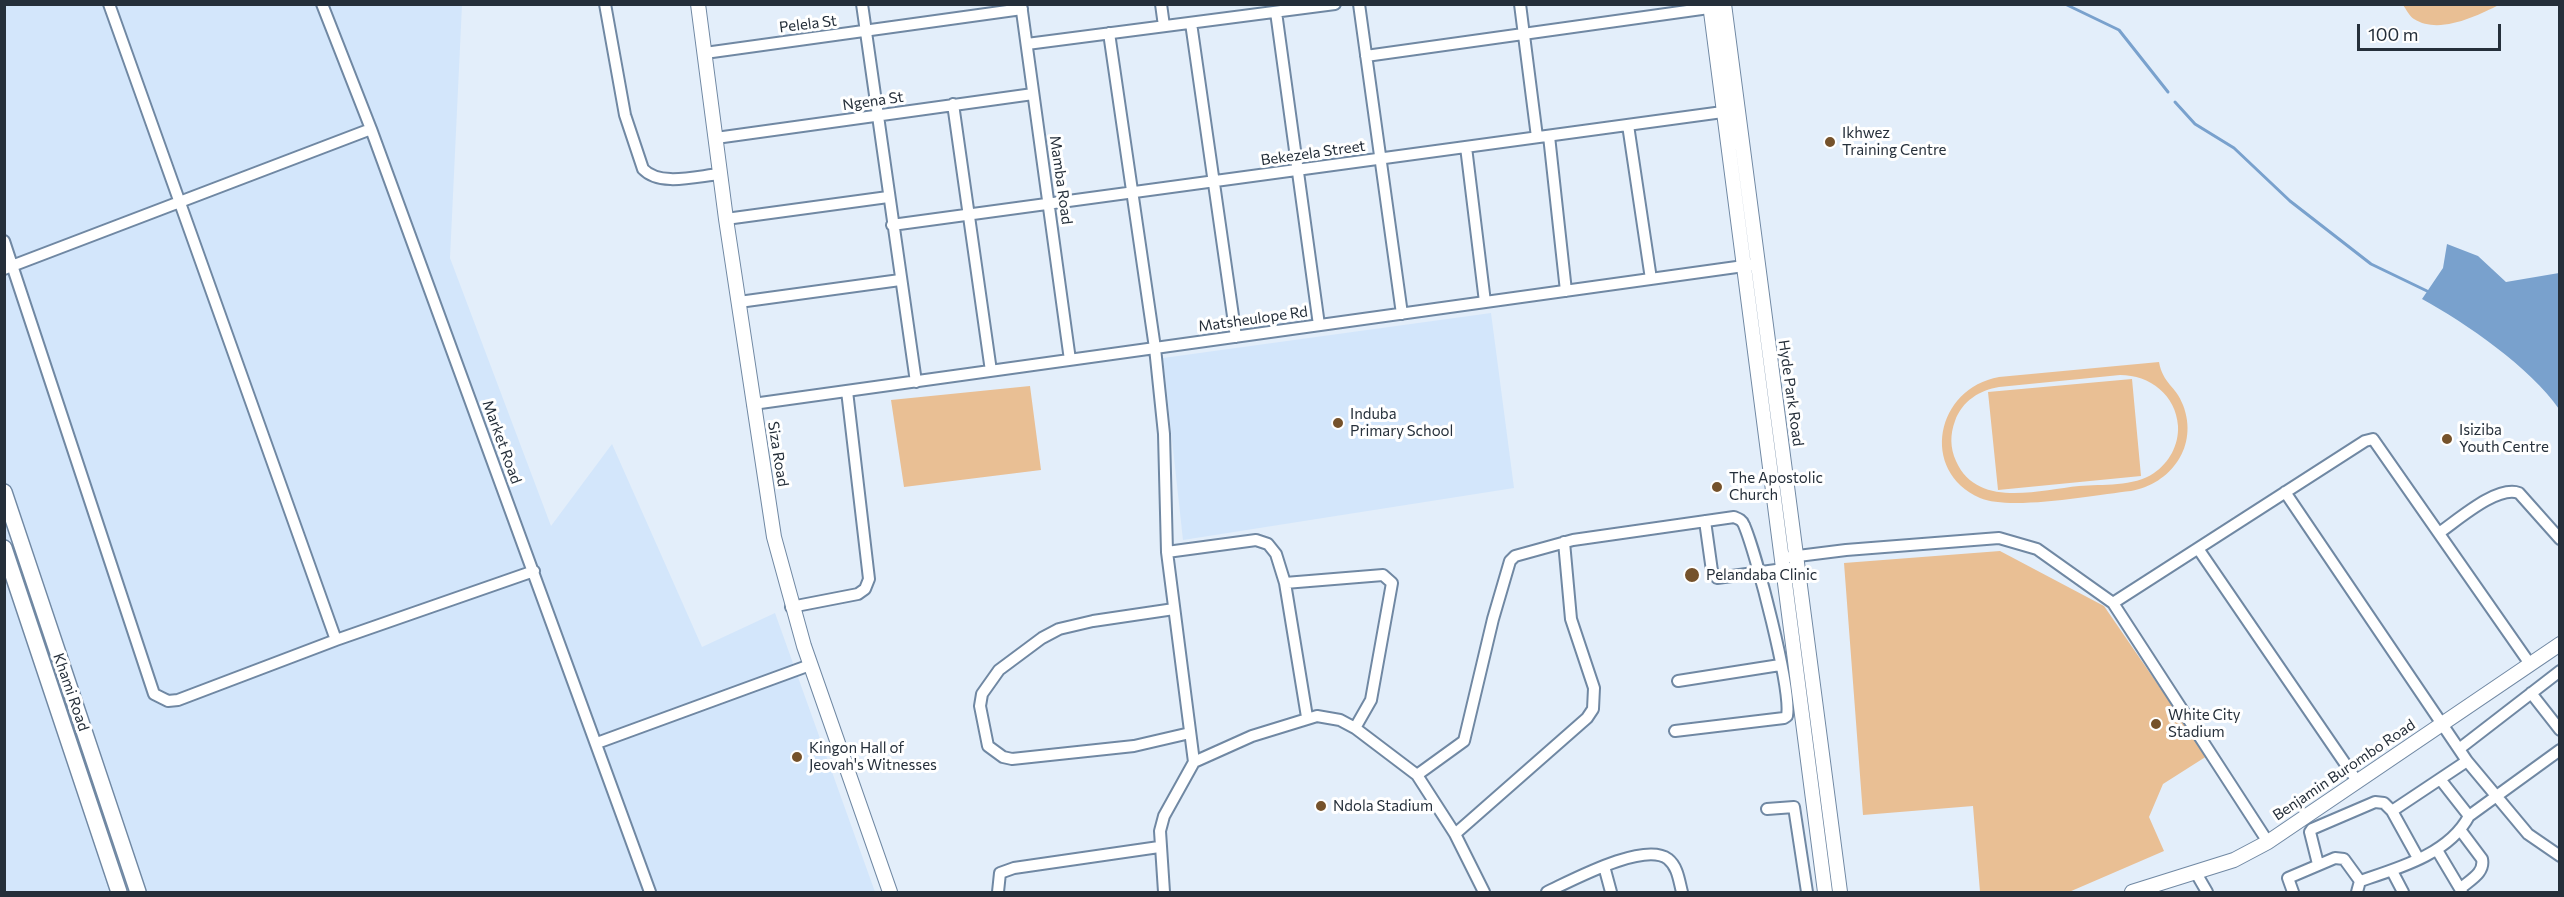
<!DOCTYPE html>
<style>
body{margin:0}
#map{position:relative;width:2564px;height:897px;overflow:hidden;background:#e3eefa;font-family:Commissioner,sans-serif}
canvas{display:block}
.frame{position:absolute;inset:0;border:6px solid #252f3a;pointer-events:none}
.scale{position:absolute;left:2357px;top:24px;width:144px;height:27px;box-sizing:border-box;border:3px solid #252f3a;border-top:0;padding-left:8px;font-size:18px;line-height:21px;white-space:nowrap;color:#252f3a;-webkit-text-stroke:4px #fff;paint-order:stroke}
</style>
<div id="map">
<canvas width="2564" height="897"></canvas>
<div class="frame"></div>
<div class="scale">100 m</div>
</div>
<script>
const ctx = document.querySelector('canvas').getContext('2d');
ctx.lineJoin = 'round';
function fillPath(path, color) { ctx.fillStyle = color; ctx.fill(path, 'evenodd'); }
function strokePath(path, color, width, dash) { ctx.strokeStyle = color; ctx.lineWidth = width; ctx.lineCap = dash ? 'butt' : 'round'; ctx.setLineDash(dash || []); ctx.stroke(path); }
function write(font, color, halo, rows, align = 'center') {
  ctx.font = font + ' Commissioner,sans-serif'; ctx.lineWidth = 6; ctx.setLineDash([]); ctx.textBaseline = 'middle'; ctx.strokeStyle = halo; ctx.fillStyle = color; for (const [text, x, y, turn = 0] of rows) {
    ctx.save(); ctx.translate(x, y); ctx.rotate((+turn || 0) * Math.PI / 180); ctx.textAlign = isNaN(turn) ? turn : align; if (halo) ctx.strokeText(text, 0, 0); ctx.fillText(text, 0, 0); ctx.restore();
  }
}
const built = new Path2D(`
 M 5,5 L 462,5 L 450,258 L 551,526 L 612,444 L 702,647 L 775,613 L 875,892 L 5,892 Z
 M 1491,313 L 1514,488 L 1183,540 L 1163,358 Z`);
const green = new Path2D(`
 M 2403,5 L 2499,5 C 2476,16 2439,35 2414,19 C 2410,17 2406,9 2403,5 Z
 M 2159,362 C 2163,384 2176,386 2183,405 C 2199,446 2171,484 2131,491 C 2095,495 2010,511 1980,498 C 1919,471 1936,388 1999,377 ZM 2120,375 C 2150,375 2176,395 2178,426 C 2179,445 2169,463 2154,473 C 2134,487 2102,484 2079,486 C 2039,490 1977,509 1956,461 C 1950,448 1950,434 1955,421 C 1962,401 1980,390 1999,387 Z
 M 2132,379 L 2141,476 L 1998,490 L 1988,392 Z
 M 1030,386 L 1041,470 L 904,487 L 891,400 Z
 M 2000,551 L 2104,606 L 2207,756 L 2163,784 L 2149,817 L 2164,851 L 2069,892 L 1980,892 L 1973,806 L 1863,815 L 1844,563 Z`);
const water = new Path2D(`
 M 2447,244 L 2478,256 L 2506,282 L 2559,273 L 2559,409 C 2531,368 2466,323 2422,299 L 2443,268 Z`);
const stream = new Path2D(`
 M 2065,4 L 2119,30 L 2168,92
 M 2175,102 L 2195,124 L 2234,148 L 2290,201 L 2371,264 L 2427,291`);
const minor = new Path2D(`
 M 109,4 L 336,640
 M 322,4 L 371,129 L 650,892
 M 605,4 L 625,115 L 643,169 C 660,187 697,176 720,174
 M 862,4 L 916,382
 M 1021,4 L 1070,360
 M 1161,4 L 1164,26
 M 1359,4 L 1402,314
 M 1520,4 L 1537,137
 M 1276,12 L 1319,325
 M 1191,23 L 1236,337
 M 1109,33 L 1155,348 L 1164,434 L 1167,552 L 1194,762
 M 1027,44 L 1335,4
 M 705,53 L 1022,9
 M 1366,56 L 1716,7
 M 953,104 L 991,371
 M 1628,125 L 1651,279
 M 1549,136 L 1566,291
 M 716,138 L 1033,94
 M 1466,147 L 1485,302
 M 726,219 L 888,197
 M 892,225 L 1730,111
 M 4,241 L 154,694 L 168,701 L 178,700 L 336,640 L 534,571
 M 4,269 L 371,129
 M 739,302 L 900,280
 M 753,404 L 1751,265
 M 2285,492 L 2467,761 L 2528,834 L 2560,856
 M 1705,521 L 1712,571 L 1717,578 L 1791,568
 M 2439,533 C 2458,520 2497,485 2519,493 L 2560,539
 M 2199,550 L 2357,781
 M 1167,552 L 1256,540 L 1268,544 L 1276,554 L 1285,583 L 1307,717
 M 1790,557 L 1846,550 L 1999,538 L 2037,549 L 2113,603 L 2268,842
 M 1285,583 L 1383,575 L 1392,583 L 1371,700 L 1355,728
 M 2113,603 L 2365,441 L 2373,439 L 2530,664
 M 791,607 L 858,594 L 865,589 L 869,579 L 847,391
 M 1174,609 L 1093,621 L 1059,629 L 1042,638 L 999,670 L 982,694 L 980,706 L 988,746 L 1003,757 L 1012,759 L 1134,746 L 1190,733
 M 1678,681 L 1780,665
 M 2531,693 L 2560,730
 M 597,743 L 810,665
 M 2459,749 L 2560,671
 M 1417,775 L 1464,741 L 1493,619 L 1510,561 L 1515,556 L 1573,540 L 1734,517 C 1739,519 1742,520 1744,525 C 1756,553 1792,690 1787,716 L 1784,718 L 1675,731
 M 2440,779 L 2469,816
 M 1767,809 L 1794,807 L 1807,892
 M 2392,811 L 2467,761
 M 2461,831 L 2482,859 C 2485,873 2470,880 2461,888
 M 1455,834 L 1587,718 L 1593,709 L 1594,688 L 1571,619 L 1564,542
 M 2437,850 L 2462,892
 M 2318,864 L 2310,832 L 2312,829 L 2375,802 L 2384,803 L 2392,811 L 2418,858
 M 1604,866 L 1611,892
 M 2392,871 L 2403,892
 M 2196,873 L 2207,892
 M 998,892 L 1000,873 L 1014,868 L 1159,847
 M 1164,892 L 1160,831 L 1164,816 L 1194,762 L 1252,736 L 1317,716 L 1340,720 L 1355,728 L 1417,775 L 1455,834 L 1484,892
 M 1547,892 C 1571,881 1644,841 1668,859 C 1678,867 1679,881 1682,892
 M 2293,892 L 2288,878 L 2335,858 L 2344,859 L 2360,881
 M 2357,892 L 2360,881 C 2399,868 2449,854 2469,816 L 2560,750`);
const tertiary = new Path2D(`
 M 698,4 L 726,219 L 774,537 L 804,646 L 890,892
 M 1710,4 L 1825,892
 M 1724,4 L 1840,892
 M 2132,892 L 2234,860 L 2268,842 L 2560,644`);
const secondary = new Path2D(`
 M 4,492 L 138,892
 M 4,548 L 119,892`);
const markers = [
 [1830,142,6,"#75522b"],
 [1338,423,6,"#75522b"],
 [2447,439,6,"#75522b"],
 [1717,487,6,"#75522b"],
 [1692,575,8,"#75522b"],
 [2156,724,6,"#75522b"],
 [797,757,6,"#75522b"],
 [1321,806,6,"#75522b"]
];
const streetNames = [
 ["Pelela St",808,24,-7],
 ["Ngena St",873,101,-8],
 ["Bekezela Street",1313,153,-8],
 ["Mamba Road",1061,180,82],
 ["Matsheulope Rd",1253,319,-8],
 ["Hyde Park Road",1791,393,82],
 ["Market Road",502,442,70],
 ["Siza Road",778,454,81],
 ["Khami Road",71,692,71],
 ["Benjamin Burombo Road",2344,770,-34]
];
const poiNames = [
 ["Ikhwez",1842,133],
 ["Training Centre",1842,150],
 ["Induba",1350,414],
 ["Primary School",1350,431],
 ["Isiziba",2459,430],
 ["Youth Centre",2459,447],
 ["The Apostolic",1729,478],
 ["Church",1729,495],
 ["Pelandaba Clinic",1706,575],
 ["White City",2168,715],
 ["Stadium",2168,732],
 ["Kingon Hall of",809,748],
 ["Jeovah's Witnesses",809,765],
 ["Ndola Stadium",1333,806]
];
fillPath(built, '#d3e6fb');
fillPath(green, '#e9bf94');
fillPath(water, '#79a1cd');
strokePath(stream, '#79a1cd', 3);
strokePath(minor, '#7088a3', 14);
strokePath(tertiary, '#7088a3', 16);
strokePath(secondary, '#7088a3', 18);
strokePath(minor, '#fff', 10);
strokePath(tertiary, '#fff', 14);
strokePath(secondary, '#fff', 15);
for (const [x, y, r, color] of markers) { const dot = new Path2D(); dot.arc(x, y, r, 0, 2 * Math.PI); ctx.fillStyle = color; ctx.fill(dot); strokePath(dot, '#fff', 2); }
write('15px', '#252f3a', '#fff', streetNames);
write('15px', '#252f3a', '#fff', poiNames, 'left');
</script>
